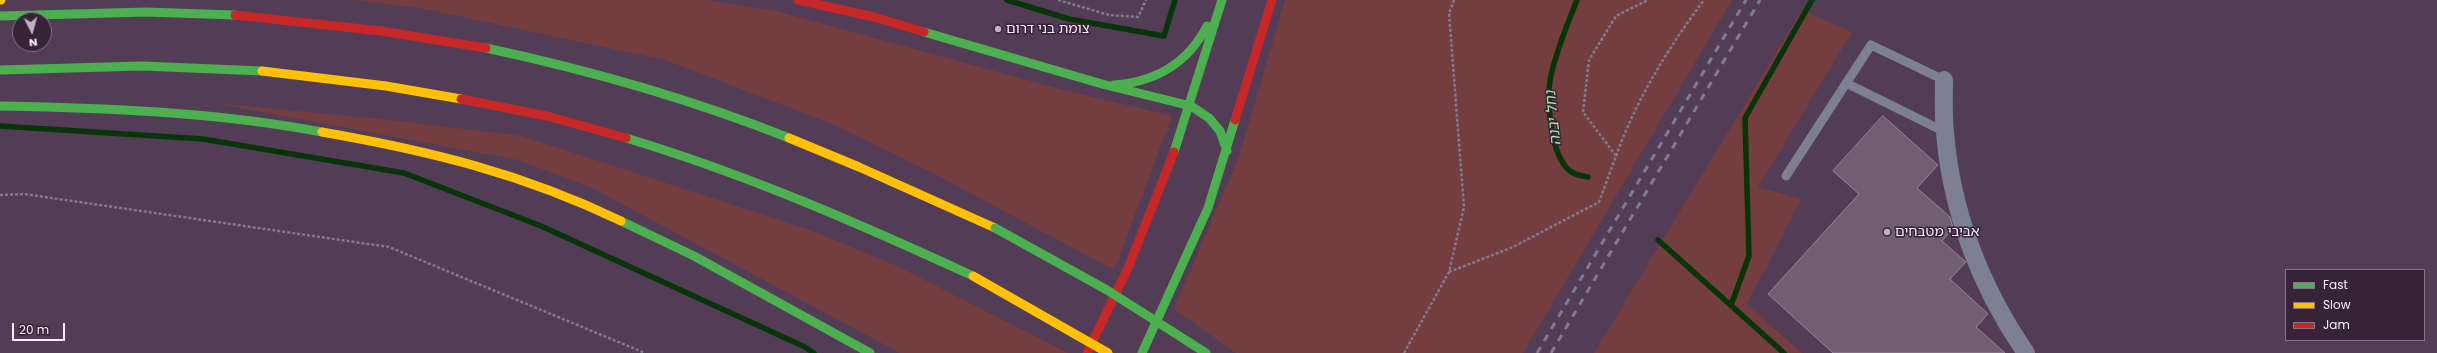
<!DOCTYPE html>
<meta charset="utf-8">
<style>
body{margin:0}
#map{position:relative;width:2437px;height:353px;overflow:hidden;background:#533c56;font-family:Poppins,sans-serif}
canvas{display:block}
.legend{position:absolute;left:2285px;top:269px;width:140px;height:72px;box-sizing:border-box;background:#362338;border:1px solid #857487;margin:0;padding:5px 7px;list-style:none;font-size:12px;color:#fcedfe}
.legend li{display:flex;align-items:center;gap:8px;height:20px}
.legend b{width:20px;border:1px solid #857487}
.north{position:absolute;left:12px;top:12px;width:40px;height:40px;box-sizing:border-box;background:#362338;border:1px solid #857487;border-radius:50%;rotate:174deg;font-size:11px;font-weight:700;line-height:16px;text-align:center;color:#fcedfe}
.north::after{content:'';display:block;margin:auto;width:14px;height:18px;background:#c1afc3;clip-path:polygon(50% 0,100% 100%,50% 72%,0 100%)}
.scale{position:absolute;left:12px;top:323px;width:53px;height:18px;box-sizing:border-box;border:2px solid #fcedfe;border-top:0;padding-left:5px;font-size:12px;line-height:14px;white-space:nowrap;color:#fcedfe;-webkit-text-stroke:3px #362338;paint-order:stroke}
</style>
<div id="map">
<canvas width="2437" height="353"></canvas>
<ul class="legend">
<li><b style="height:5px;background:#4caf50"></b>Fast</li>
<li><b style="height:5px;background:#ffc107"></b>Slow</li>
<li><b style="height:5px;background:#c62828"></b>Jam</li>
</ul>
<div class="north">N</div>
<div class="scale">20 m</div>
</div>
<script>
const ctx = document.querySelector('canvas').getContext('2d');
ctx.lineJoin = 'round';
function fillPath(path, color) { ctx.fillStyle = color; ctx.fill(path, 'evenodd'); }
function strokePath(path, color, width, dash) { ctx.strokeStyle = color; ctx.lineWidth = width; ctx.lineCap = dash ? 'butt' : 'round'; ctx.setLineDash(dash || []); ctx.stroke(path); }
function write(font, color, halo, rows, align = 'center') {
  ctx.font = font + ' Poppins,"Noto Sans Hebrew",sans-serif'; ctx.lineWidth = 3; ctx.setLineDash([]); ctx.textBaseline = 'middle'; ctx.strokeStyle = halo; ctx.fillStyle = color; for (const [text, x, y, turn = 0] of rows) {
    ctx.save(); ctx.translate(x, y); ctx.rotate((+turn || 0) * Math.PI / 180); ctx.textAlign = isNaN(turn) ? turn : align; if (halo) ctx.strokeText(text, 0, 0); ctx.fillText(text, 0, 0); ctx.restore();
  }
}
const green = new Path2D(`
 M 352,0 L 707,0 L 776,11 L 1056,88 L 1172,116 L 1114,270 L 942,178 L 835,125 L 665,60 L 420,8 Z
 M 1285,0 L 1732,0 L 1523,353 L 1236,353 L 1174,309 L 1239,157 Z
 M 1802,10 L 1852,32 L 1758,187 L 1801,199 L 1747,304 L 1802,353 L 1594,353 Z
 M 214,103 L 390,120 L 522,136 L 810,230 L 897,266 L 1068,353 L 900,353 L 592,188 L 518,160 Z`);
const stream = new Path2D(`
 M 1007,0 L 1069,19 L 1164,36 L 1175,0
 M 1577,0 C 1567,25 1557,49 1551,75 C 1546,99 1550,155 1570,171 C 1575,175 1582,176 1588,177
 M 0,126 L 203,139 L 404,173 L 541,226 L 805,347 L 814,353
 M 1658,240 L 1784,353
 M 1731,305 L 1749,256 L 1745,118 L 1812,0`);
const building = new Path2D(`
 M 1883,116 L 1938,165 L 1917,188 L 1950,217 L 1953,228 L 1942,241 L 1966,262 L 1950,279 L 1988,314 L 1976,327 L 2005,353 L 1833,353 L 1768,294 L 1859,194 L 1833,171 Z`);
const path = new Path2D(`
 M 1058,0 L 1109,15 L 1138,17 L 1146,0
 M 1616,156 C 1636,100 1668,48 1704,0
 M 0,195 L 24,194 L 389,247 L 645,353
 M 1449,272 L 1513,247 L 1599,202 L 1616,156 L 1583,112 L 1589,60 L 1616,16 L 1648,0
 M 1404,353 L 1449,272 L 1464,207 L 1449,13 L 1454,0`);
const lane = new Path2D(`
 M 1846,83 L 1945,132
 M 1786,176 L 1871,45 L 1944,80`);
const street = new Path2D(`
 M 1944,80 C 1944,97 1943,115 1945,132 C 1951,211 1981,288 2026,353`);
const fast = new Path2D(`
 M 0,16 L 146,12 L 235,15
 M 924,32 L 1102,84 L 1191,106 L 1209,118 L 1220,131 L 1227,151
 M 486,48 C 589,70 691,99 789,138
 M 0,70 L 142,66 L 262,71
 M 1114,85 C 1155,82 1188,63 1207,26
 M 0,106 C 109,108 215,112 322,132
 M 626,138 C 746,174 860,224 973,276
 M 1174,152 L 1222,0
 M 621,221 L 694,256 L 870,353
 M 1142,353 L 1208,208 L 1235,120`);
const slow = new Path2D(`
 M 0,0 L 1,0
 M 262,71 L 386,86 L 461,99
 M 322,132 C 430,151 521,173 621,221
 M 789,138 L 859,167 L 995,228`);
const jam = new Path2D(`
 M 798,0 L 874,17 L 924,32
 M 235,15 L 381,31 L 486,48
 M 461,99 L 547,116 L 626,138
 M 1235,120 L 1272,0
 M 1087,353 L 1128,268 L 1174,152`);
const rail = new Path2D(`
 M 1537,353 L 1746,0
 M 1551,353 L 1760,0`);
const fastBridge = new Path2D(`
 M 995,228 L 1107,290 L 1206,353`);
const slowBridge = new Path2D(`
 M 973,276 L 1108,353`);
const markers = [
 [998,29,4,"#c1afc3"],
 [1887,232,4,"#c1afc3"]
];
const poiNames = [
 ["צומת בני דרום",1006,29],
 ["אביבי מטבחים",1895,232]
];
const waterNames = [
 ["נחל יבנה",1554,118,-96]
];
fillPath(green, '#743d40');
strokePath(stream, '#073408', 5.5);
fillPath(building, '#715e73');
strokePath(building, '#97849a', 1);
strokePath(path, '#817b8c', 2.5, [3, 2]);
strokePath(lane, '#7d8092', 9);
strokePath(street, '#7d8092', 18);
strokePath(fast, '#4caf50', 9);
strokePath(slow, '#ffc107', 9);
strokePath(jam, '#c62828', 9);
strokePath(rail, '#817c8d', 3, [7, 7]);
strokePath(fastBridge, '#4caf50', 9);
strokePath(slowBridge, '#ffc107', 9);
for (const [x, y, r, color] of markers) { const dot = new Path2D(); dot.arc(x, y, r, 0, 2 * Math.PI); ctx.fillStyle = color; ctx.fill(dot); strokePath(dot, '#362338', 1.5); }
write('14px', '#fcedfe', '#362338', poiNames, 'left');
write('italic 15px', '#a4ea9d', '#362338', waterNames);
</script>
